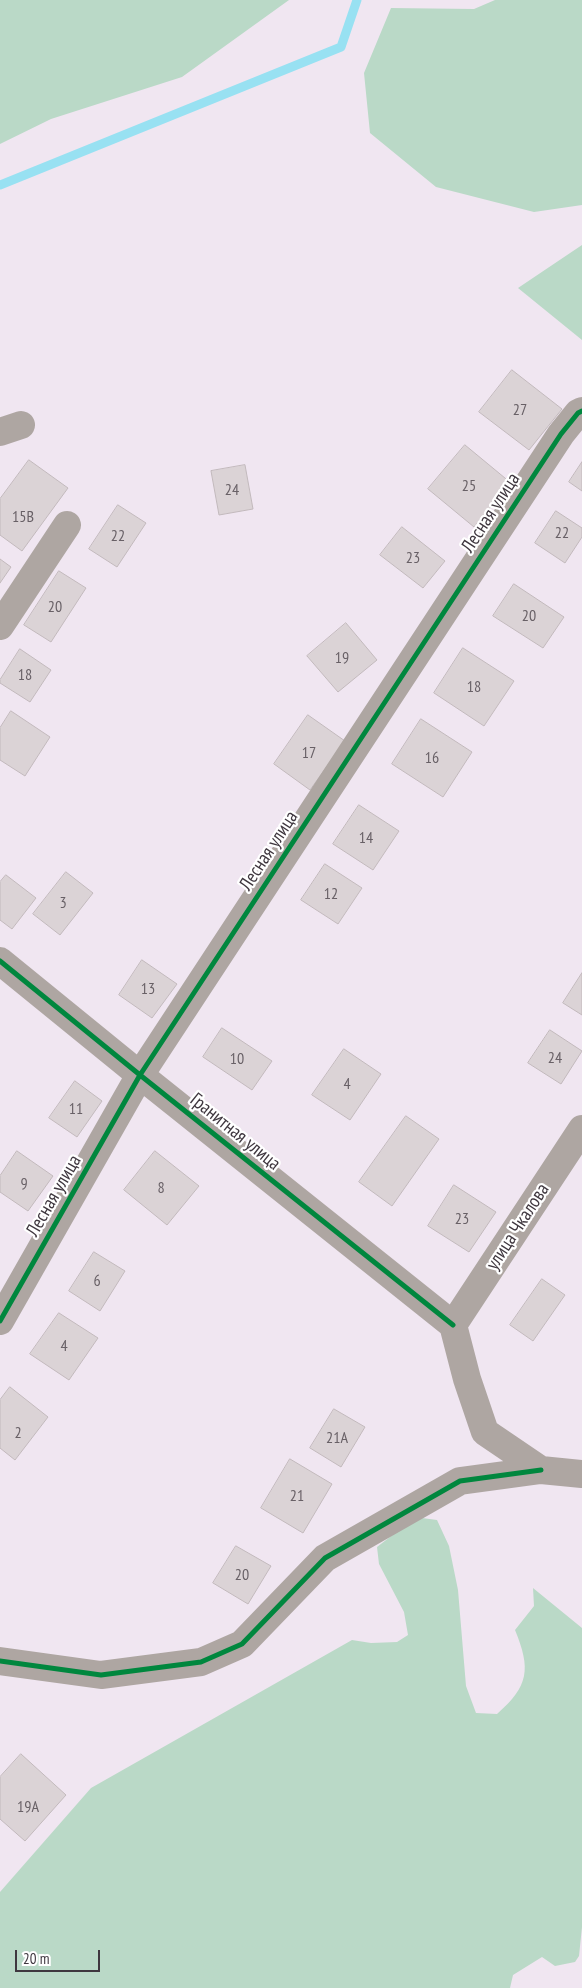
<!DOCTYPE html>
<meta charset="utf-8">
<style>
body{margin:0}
#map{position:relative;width:582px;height:1988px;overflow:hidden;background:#f0e6f1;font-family:"PT Sans Narrow",sans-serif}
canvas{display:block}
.scale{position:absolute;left:15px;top:1950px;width:85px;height:22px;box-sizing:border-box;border:2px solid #3f373f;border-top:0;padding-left:6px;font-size:15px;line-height:18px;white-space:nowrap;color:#3f373f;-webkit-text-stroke:4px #fff;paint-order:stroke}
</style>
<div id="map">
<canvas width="582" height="1988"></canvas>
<div class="scale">20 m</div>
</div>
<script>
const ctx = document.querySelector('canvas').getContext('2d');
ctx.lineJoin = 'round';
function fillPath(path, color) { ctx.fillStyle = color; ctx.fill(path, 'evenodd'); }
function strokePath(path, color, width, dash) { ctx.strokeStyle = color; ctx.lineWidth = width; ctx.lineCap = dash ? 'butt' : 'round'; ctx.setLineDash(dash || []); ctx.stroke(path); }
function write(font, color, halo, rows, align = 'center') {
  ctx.font = font + ' "PT Sans Narrow",sans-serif'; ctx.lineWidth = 4.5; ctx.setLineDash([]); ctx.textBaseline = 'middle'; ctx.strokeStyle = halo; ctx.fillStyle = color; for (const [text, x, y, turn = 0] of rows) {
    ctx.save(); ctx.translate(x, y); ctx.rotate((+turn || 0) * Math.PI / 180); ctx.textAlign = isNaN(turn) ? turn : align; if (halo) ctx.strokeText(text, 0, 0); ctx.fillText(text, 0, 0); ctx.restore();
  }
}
const green = new Path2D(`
 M 0,0 L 289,0 L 182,77 L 51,119 L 0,144 Z
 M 495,0 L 582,0 L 582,205 L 534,212 L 436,187 L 370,133 L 364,73 L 391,8 L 474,9 Z
 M 582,245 L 582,340 L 518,288 Z
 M 422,1518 L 437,1520 L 449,1546 L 458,1590 L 466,1686 L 476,1713 L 497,1714 C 529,1686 531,1669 515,1630 L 534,1606 L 533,1588 L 582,1628 L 582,1927 L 579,1956 L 575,1962 L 555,1966 L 542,1957 L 513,1975 L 510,1988 L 0,1988 L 0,1892 L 91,1788 L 352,1640 L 371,1643 L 397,1642 L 408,1635 L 404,1612 L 379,1564 L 377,1547 L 399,1530 Z`);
const stream = new Path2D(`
 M 0,185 L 341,47 L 357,0`);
const building = new Path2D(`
 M 512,370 L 562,409 L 529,450 L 479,412 Z
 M 465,445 L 511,483 L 474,527 L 428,489 Z
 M 29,460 L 68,488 L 22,551 L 0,535 L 0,499 Z
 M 582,462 L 582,491 L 569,482 Z
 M 245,465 L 253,509 L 219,515 L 211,471 Z
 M 118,505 L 146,523 L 117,567 L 89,549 Z
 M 556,511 L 582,528 L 582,537 L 565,563 L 535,543 Z
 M 402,527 L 445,561 L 423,588 L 380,555 Z
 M 0,559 L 11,567 L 0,583 Z
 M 59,571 L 86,588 L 51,642 L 24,625 Z
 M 514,584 L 564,617 L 543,648 L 493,616 Z
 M 346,623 L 377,660 L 338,692 L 307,656 Z
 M 463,648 L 514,681 L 484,726 L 434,693 Z
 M 20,649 L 51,670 L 30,702 L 0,683 L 0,680 Z
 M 11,711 L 50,737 L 25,776 L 0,760 L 0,728 Z
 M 308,715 L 345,741 L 310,790 L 274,764 Z
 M 421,719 L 472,752 L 443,797 L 392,764 Z
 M 359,805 L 399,831 L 373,870 L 333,844 Z
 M 325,864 L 362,888 L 338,924 L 301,900 Z
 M 66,872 L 93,893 L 60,935 L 33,914 Z
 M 6,875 L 36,898 L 12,929 L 0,920 L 0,882 Z
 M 142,960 L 177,984 L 152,1018 L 119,995 Z
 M 582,973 L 582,1015 L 563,1003 Z
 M 222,1028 L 272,1061 L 252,1090 L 203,1057 Z
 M 550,1030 L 582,1051 L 561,1084 L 528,1063 Z
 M 344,1049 L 381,1074 L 350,1120 L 312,1095 Z
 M 75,1081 L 102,1101 L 77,1137 L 49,1118 Z
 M 406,1116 L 439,1139 L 392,1206 L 359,1182 Z
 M 17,1151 L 53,1176 L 28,1211 L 0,1192 L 0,1176 Z
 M 155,1151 L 199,1186 L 167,1225 L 124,1190 Z
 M 454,1185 L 496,1212 L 469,1252 L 428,1226 Z
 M 94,1252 L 125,1271 L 100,1311 L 69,1291 Z
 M 542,1279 L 565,1295 L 533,1341 L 510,1325 Z
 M 59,1313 L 98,1338 L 69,1380 L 30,1354 Z
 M 10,1387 L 48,1417 L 15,1460 L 0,1448 L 0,1400 Z
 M 334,1409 L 365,1427 L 341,1467 L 310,1448 Z
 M 290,1459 L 332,1484 L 303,1533 L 261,1508 Z
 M 236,1546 L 271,1566 L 248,1604 L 213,1583 Z
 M 21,1754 L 66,1795 L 25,1841 L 0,1819 L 0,1777 Z`);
const minor = new Path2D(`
 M 0,432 L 21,425
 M 0,626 L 67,525
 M 0,961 L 140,1075 L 453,1325
 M 0,1321 L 140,1075 L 561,434 L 578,413 L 582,411
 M 453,1325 L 582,1129
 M 453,1325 L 467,1379 L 485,1432 L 541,1470 L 582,1474
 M 0,1661 L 101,1675 L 201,1662 L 242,1644 L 325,1558 L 460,1481 L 541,1470`);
const cycleway = new Path2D(`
 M 0,961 L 140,1075 L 453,1325
 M 0,1321 L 140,1075 L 561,434 L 578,413 L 582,411
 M 0,1661 L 101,1675 L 201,1662 L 242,1644 L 325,1558 L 460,1481 L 541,1470`);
const numberNames = [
 ["27",520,410],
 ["25",469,486],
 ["24",232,490],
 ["15В",23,517],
 ["22",562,533],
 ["22",118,536],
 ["23",413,558],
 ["20",55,607],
 ["20",529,616],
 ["19",342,658],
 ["18",25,675],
 ["18",474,687],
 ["17",309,753],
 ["16",432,758],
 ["14",366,838],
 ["12",331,894],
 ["3",63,903],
 ["13",148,989],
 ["24",555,1058],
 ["10",237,1059],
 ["4",347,1084],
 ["11",76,1109],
 ["9",24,1184],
 ["8",161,1188],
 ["23",462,1219],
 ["6",97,1281],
 ["4",64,1346],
 ["2",18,1433],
 ["21А",337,1438],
 ["21",297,1496],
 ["20",242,1575],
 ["19А",28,1807]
];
const streetNames = [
 ["Лесная улица",491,513,-57],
 ["Лесная улица",269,851,-57],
 ["Гранитная улица",235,1132,39],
 ["Лесная улица",54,1196,-60],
 ["улица Чкалова",518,1227,-57]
];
fillPath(green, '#bad9c7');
strokePath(stream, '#98e1f2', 9);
fillPath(building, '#dbd3d6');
strokePath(building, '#c2b9bc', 1);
strokePath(minor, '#aea6a2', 28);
strokePath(cycleway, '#00873e', 5);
write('16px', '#686066', null, numberNames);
write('19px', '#3f373f', '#fff', streetNames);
</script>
